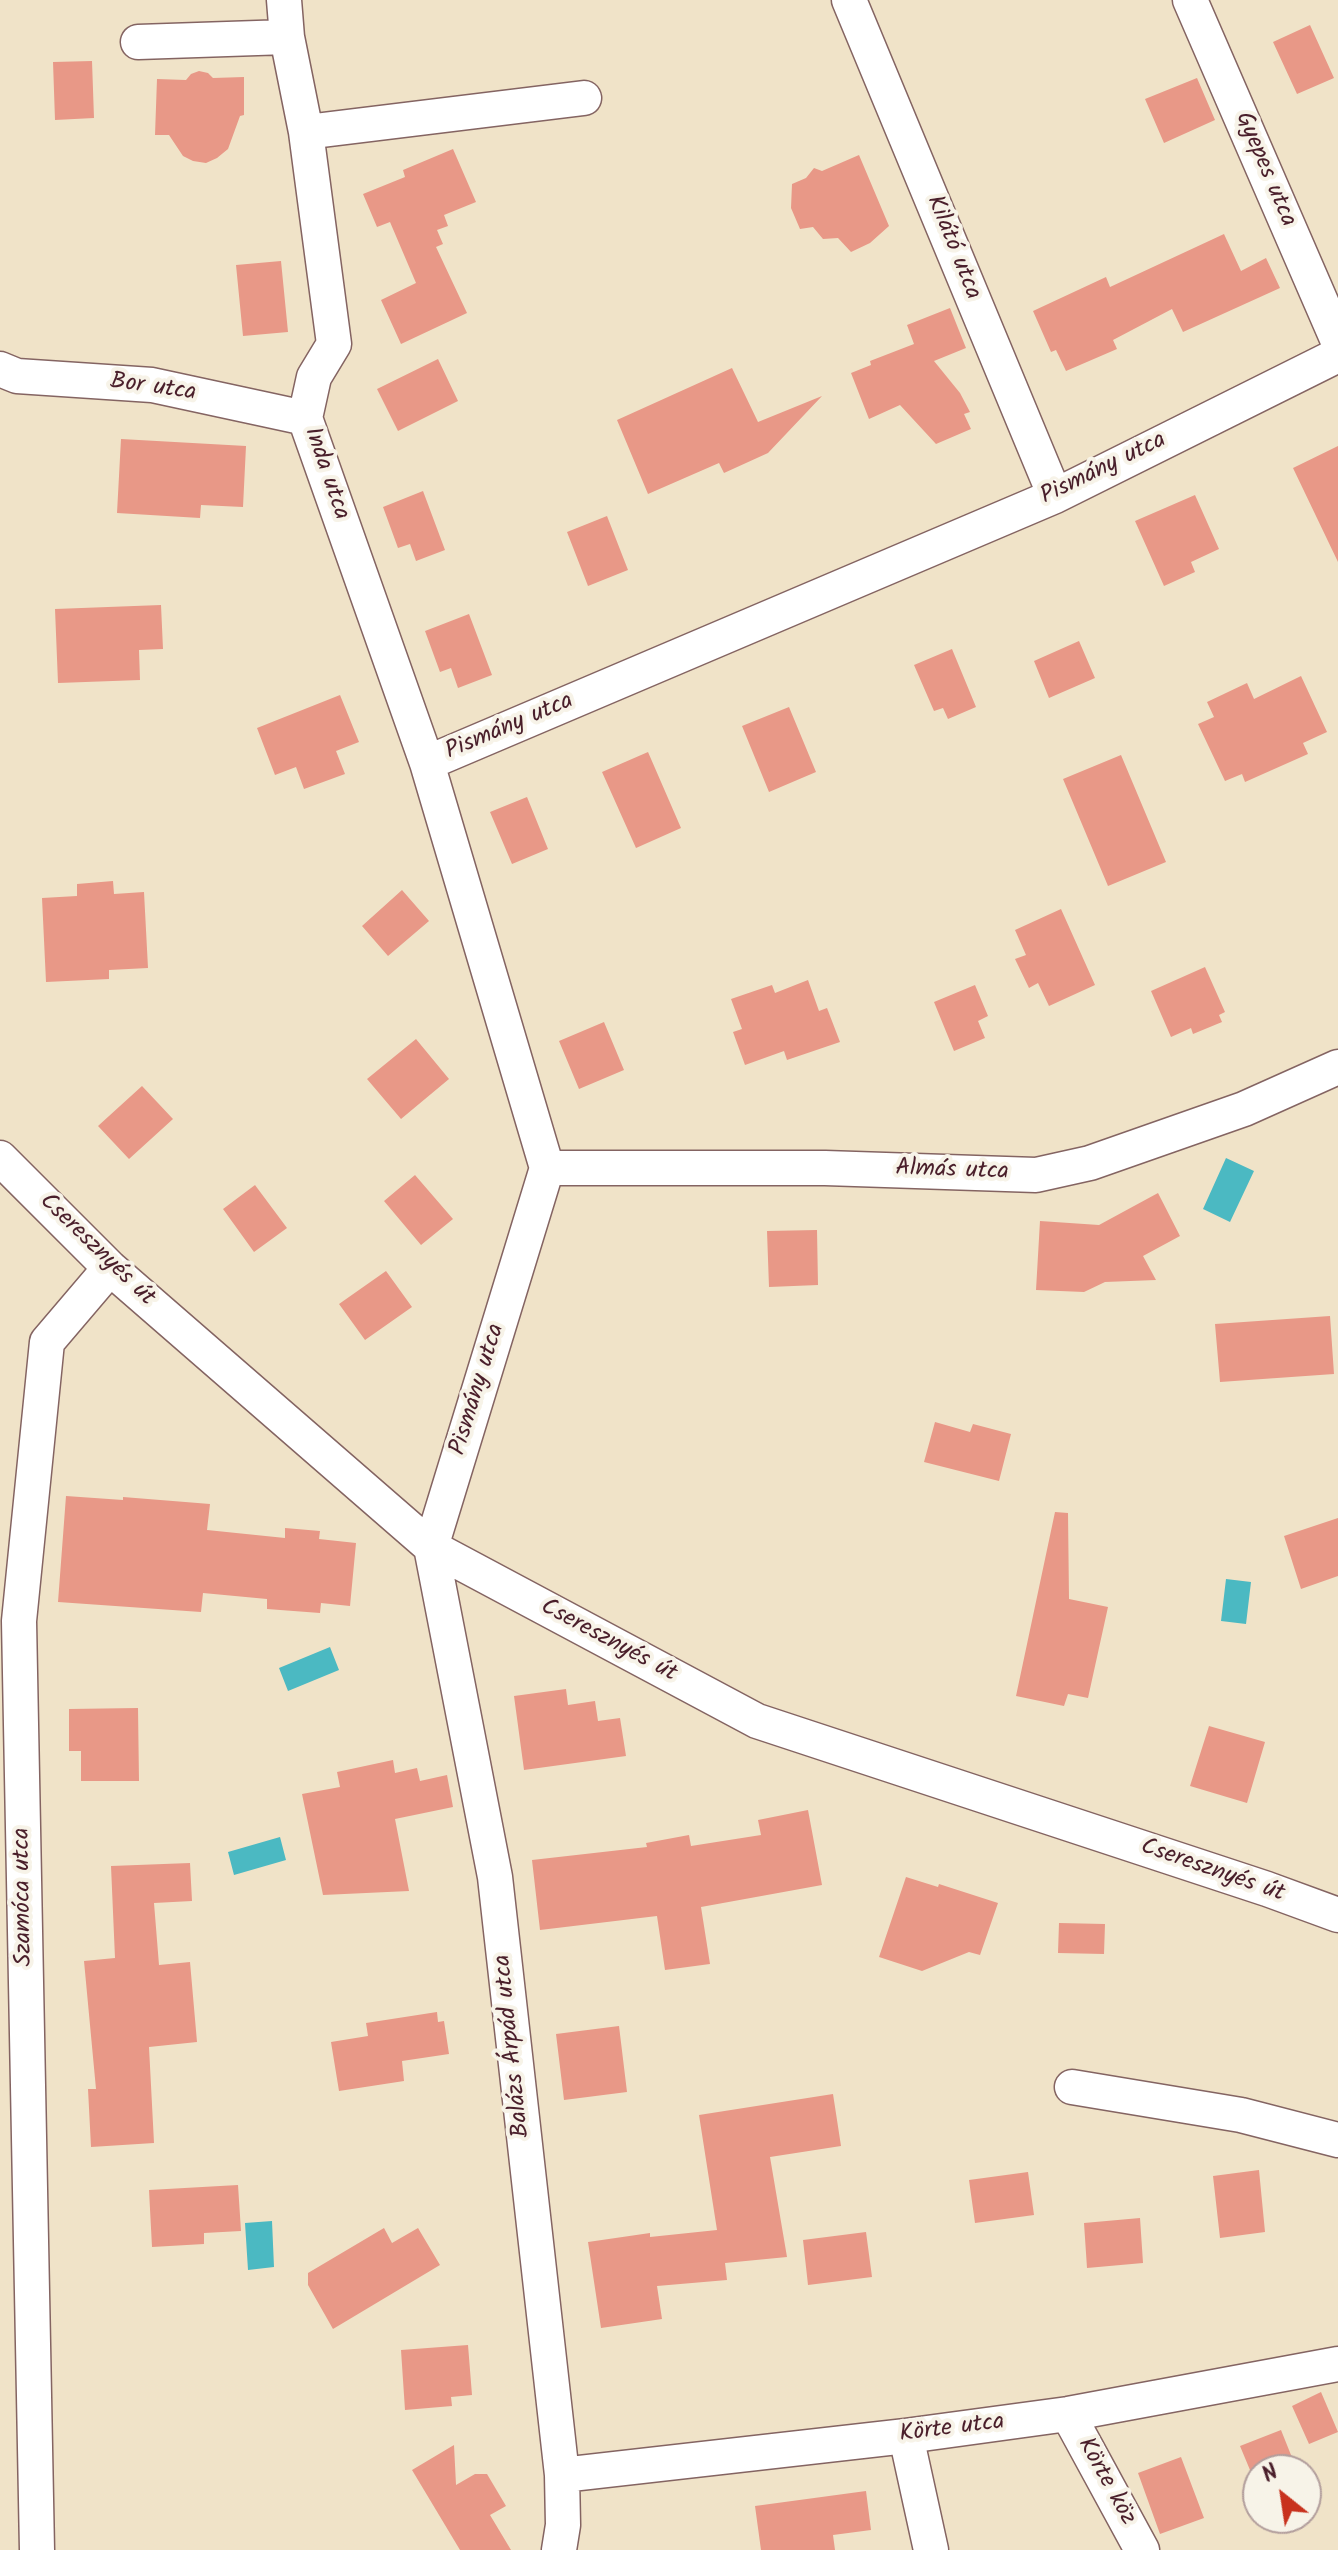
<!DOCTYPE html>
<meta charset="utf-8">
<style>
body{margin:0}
#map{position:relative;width:1338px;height:2550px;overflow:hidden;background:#f0e3c8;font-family:Kalam,sans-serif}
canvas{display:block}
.north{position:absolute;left:1242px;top:2454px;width:80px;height:80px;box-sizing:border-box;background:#f7f3e8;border:2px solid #b29e9c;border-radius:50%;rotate:330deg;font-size:22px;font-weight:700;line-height:32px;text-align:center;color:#4a1f2b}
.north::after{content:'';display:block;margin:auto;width:28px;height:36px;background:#c8321e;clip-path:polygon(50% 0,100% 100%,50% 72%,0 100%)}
</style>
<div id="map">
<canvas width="1338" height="2550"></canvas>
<div class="north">N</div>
</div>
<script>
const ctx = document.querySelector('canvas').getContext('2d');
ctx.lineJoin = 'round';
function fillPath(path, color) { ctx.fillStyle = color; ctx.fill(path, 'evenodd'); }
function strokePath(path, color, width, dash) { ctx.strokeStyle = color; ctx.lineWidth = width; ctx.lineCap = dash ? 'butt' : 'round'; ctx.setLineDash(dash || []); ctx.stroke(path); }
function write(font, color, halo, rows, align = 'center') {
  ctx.font = font + ' Kalam,sans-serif'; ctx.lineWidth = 8; ctx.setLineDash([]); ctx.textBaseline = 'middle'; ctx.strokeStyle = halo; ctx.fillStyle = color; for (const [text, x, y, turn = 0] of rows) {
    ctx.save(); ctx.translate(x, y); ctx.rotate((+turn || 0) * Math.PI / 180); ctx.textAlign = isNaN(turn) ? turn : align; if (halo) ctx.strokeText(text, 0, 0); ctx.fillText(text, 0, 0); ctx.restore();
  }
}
const water = new Path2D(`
 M 1226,1158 L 1254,1171 L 1230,1222 L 1203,1209 Z
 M 1226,1579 L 1251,1582 L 1246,1624 L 1221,1621 Z
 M 330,1647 L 339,1670 L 288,1691 L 279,1668 Z
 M 280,1837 L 286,1860 L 234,1875 L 228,1852 Z
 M 272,2221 L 274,2267 L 248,2270 L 245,2223 Z`);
const building = new Path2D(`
 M 1310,25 L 1334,78 L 1297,94 L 1273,42 Z
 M 92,61 L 94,118 L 55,120 L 53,62 Z
 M 199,71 L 208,73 L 213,78 L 244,77 L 244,115 L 240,116 L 228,149 L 217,158 L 206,163 L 193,161 L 183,156 L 169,135 L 155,135 L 157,79 L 186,80 L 191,74 Z
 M 1197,78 L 1215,120 L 1164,143 L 1145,99 Z
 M 453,149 L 476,202 L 444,215 L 448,226 L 437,230 L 443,244 L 436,247 L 467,313 L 401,344 L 381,300 L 416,283 L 390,222 L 377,227 L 363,194 L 405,177 L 403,170 Z
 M 859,155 L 889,226 L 870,243 L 851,252 L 838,238 L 823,239 L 813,227 L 800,229 L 791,208 L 792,184 L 806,178 L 814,168 L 822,171 Z
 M 1224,234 L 1241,271 L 1266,258 L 1280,288 L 1183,332 L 1172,309 L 1113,340 L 1117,349 L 1066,371 L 1056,350 L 1051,352 L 1033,311 L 1106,277 L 1110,287 Z
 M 281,261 L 288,332 L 243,336 L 236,265 Z
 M 950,308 L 966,348 L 934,361 L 960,393 L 970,412 L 964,414 L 971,429 L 936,444 L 900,405 L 869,419 L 851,373 L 871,365 L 870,361 L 914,344 L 907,325 Z
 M 438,359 L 458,401 L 398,431 L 377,389 Z
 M 732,368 L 758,422 L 822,396 L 768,453 L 724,473 L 719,463 L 648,494 L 617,420 Z
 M 121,439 L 246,446 L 243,507 L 201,505 L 200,518 L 117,513 Z
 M 1338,446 L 1338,562 L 1293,468 Z
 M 423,491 L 445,550 L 416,561 L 410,544 L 398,548 L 383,507 Z
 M 1195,495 L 1219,549 L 1191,562 L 1195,572 L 1164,586 L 1135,521 Z
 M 607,516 L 628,570 L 588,586 L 567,532 Z
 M 161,605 L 163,649 L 139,650 L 140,680 L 58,683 L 55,609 Z
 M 469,614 L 492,675 L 458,688 L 451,668 L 440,672 L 425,631 Z
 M 1079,641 L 1095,678 L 1049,698 L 1034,661 Z
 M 952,649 L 976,707 L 948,719 L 943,708 L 934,711 L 914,665 Z
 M 1301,676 L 1327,732 L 1303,743 L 1308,754 L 1245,782 L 1242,774 L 1225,781 L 1198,724 L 1214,717 L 1207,702 L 1247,683 L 1254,699 Z
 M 340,695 L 359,742 L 336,751 L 345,774 L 304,789 L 296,767 L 275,775 L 257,728 Z
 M 789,707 L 816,772 L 769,792 L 742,726 Z
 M 648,752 L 681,828 L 636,848 L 602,772 Z
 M 1121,755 L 1166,862 L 1108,886 L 1063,779 Z
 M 527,797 L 548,849 L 512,864 L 490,812 Z
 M 113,881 L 114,894 L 144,892 L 148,968 L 109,970 L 109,979 L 46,982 L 42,898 L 77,896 L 77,884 Z
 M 402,890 L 429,921 L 388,956 L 362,926 Z
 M 1061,909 L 1095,985 L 1049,1006 L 1038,983 L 1029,988 L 1015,959 L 1026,955 L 1015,930 Z
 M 1205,967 L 1225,1012 L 1219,1015 L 1222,1022 L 1193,1034 L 1191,1028 L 1171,1037 L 1151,991 Z
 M 808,980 L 819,1011 L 827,1008 L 840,1042 L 787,1060 L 784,1051 L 745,1065 L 733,1032 L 742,1029 L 731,999 L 772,985 L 775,993 Z
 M 975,985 L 988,1016 L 978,1021 L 985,1038 L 954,1051 L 934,1002 Z
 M 604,1022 L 624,1070 L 579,1089 L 559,1041 Z
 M 416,1039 L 449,1079 L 401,1119 L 367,1079 Z
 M 142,1086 L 173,1119 L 129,1159 L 98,1126 Z
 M 415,1175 L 453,1219 L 421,1245 L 384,1201 Z
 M 255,1185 L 287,1228 L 254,1252 L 223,1209 Z
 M 1158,1193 L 1180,1236 L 1143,1256 L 1156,1280 L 1105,1282 L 1084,1292 L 1036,1290 L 1040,1221 L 1099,1225 Z
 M 817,1230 L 818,1285 L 769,1287 L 767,1231 Z
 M 386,1271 L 412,1307 L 365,1340 L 339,1304 Z
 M 1330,1316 L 1334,1374 L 1220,1382 L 1215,1324 Z
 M 935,1422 L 970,1432 L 973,1424 L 1011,1434 L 999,1481 L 924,1462 Z
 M 66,1496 L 123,1500 L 123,1497 L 210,1504 L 207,1530 L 285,1538 L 285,1528 L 320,1531 L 319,1539 L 356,1543 L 350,1606 L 321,1603 L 320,1613 L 267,1609 L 267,1599 L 203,1593 L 201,1612 L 58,1602 Z
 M 1055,1512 L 1068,1513 L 1069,1599 L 1108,1607 L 1088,1698 L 1068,1694 L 1064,1706 L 1016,1696 Z
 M 1338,1518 L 1338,1576 L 1301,1589 L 1284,1536 Z
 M 566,1689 L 568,1705 L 595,1701 L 598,1721 L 620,1718 L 626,1756 L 524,1770 L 514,1696 Z
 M 138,1708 L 139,1781 L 81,1781 L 81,1751 L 69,1751 L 69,1709 Z
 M 1209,1726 L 1265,1742 L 1247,1803 L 1190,1786 Z
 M 393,1760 L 395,1773 L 417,1768 L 420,1781 L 447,1775 L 453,1807 L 395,1819 L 409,1891 L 323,1895 L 302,1794 L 340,1787 L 337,1772 Z
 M 808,1810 L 822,1885 L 701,1907 L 710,1964 L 665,1970 L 657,1916 L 540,1930 L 532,1860 L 647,1847 L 646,1843 L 689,1835 L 691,1846 L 761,1835 L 758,1820 Z
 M 190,1863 L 192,1901 L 154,1903 L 159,1965 L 190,1962 L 197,2042 L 149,2047 L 154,2143 L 91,2147 L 88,2089 L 96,2089 L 84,1961 L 115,1958 L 111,1866 Z
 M 906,1877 L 938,1887 L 939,1884 L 998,1903 L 980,1955 L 969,1952 L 922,1971 L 879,1957 Z
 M 1059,1923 L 1105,1924 L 1104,1954 L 1058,1953 Z
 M 437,2012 L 438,2022 L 444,2021 L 449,2054 L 402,2061 L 404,2081 L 339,2091 L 331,2042 L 368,2036 L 366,2023 Z
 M 619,2026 L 627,2092 L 564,2100 L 556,2034 Z
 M 833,2094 L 841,2146 L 770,2157 L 787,2257 L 725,2263 L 727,2280 L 657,2286 L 662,2319 L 601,2328 L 588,2242 L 650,2233 L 650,2237 L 717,2230 L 699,2115 Z
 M 1259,2170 L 1265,2232 L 1220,2238 L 1213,2176 Z
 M 1028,2172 L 1034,2215 L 975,2223 L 969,2180 Z
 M 238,2185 L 241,2231 L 204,2233 L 204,2244 L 152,2247 L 149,2190 Z
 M 1140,2218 L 1143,2263 L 1087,2268 L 1084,2223 Z
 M 384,2228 L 392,2243 L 418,2228 L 440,2265 L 333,2329 L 308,2285 L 308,2273 Z
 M 866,2232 L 872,2277 L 808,2285 L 803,2240 Z
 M 468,2345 L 472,2395 L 451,2397 L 452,2406 L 405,2410 L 401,2350 Z
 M 1321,2392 L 1338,2432 L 1309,2444 L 1292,2406 Z
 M 1281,2430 L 1297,2470 L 1250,2470 L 1240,2446 Z
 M 454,2445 L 456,2485 L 475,2474 L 487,2474 L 506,2506 L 490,2515 L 511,2550 L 460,2550 L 412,2470 Z
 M 1181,2457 L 1204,2518 L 1160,2534 L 1138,2473 Z
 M 866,2491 L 871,2530 L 833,2535 L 835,2550 L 761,2550 L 755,2506 Z`);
const street = new Path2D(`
 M 284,0 L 287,37 L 306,132 L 334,344 L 314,377 L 305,418 L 427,763
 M 849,0 L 1055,496
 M 1190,0 L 1338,341
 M 138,42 L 287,37
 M 306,132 L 584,98
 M 0,369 L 17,376 L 152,385 L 305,418
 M 0,1158 L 110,1268 L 431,1547 L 757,1721 L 1267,1889 L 1338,1915
 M 547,1168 L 825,1168 L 1036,1175 L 1090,1163 L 1244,1109 L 1338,1067
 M 1072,2087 L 1241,2115 L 1338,2140
 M 1068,2414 L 1142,2550
 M 906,2436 L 931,2550
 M 562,2475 L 906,2436 L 1068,2414 L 1338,2364
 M 37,2550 L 19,1621 L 47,1342 L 110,1268
 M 559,2550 L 563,2525 L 562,2475 L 495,1877 L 431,1547 L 547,1168 L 427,763 L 1055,496 L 1338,355`);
const streetNames = [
 ["Gyepes utca",1264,170,67],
 ["Kilátó utca",952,248,68],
 ["Bor utca",153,389,8],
 ["Pismány utca",1104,470,-26],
 ["Inda utca",325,474,71],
 ["Pismány utca",510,728,-23],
 ["Almás utca",952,1172,2],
 ["Cseresznyés út",96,1251,44],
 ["Pismány utca",479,1390,-73],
 ["Cseresznyés út",608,1642,28],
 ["Cseresznyés út",1212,1872,19],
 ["Szamóca utca",25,1897,-91],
 ["Balázs Árpád utca",514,2046,-96],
 ["Körte utca",952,2430,-7],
 ["Körte köz",1105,2482,61]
];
fillPath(water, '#4bb9c2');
fillPath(building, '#e89887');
strokePath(street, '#846462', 37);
strokePath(street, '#fff', 34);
write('24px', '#4a1f2b', '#f7f3e8', streetNames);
</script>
